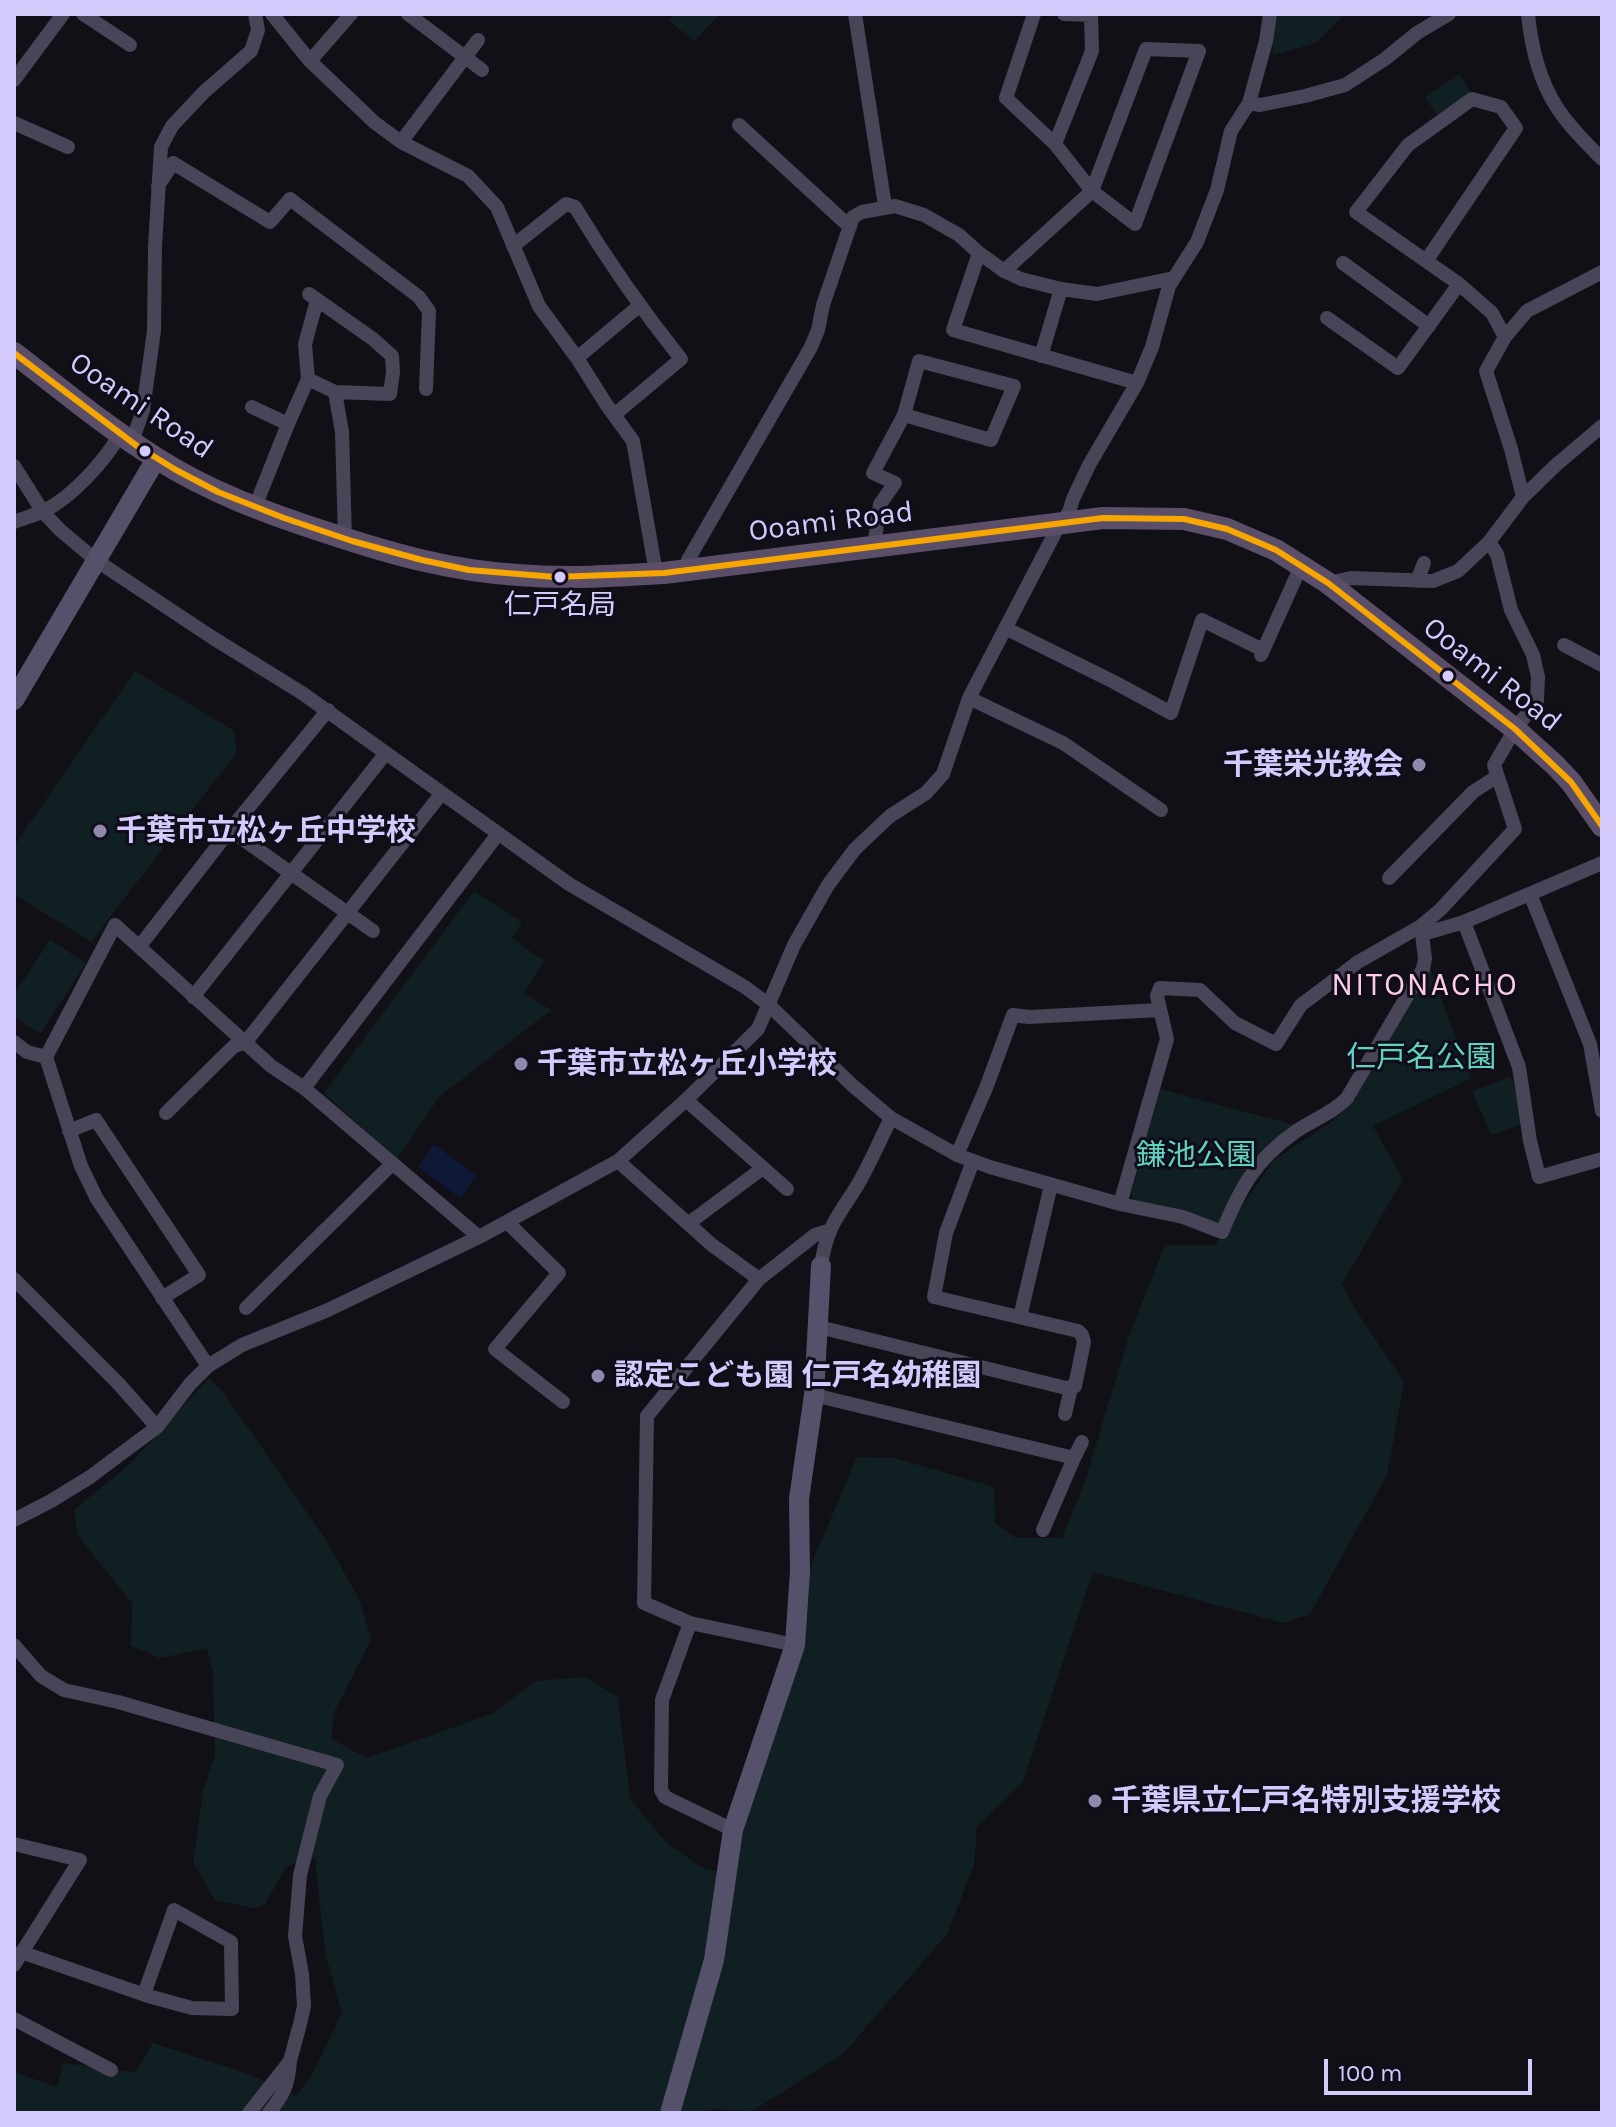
<!DOCTYPE html>
<meta charset="utf-8">
<style>
body{margin:0}
#map{position:relative;width:1616px;height:2127px;overflow:hidden;background:#111016;font-family:Karla,sans-serif}
canvas{display:block}
.frame{position:absolute;inset:0;border:16px solid #d4cafb;pointer-events:none}
.scale{position:absolute;left:1324px;top:2059px;width:208px;height:36px;box-sizing:border-box;border:4px solid #d4cafb;border-top:0;padding-left:10px;font-size:24px;line-height:28px;white-space:nowrap;color:#d4cafb;-webkit-text-stroke:6px #100c1a;paint-order:stroke}
</style>
<div id="map">
<canvas width="1616" height="2127"></canvas>
<div class="frame"></div>
<div class="scale">100 m</div>
</div>
<script>
const ctx = document.querySelector('canvas').getContext('2d');
ctx.lineJoin = 'round';
function fillPath(path, color) { ctx.fillStyle = color; ctx.fill(path, 'evenodd'); }
function strokePath(path, color, width, dash) { ctx.strokeStyle = color; ctx.lineWidth = width; ctx.lineCap = dash ? 'butt' : 'round'; ctx.setLineDash(dash || []); ctx.stroke(path); }
function write(font, color, halo, rows, align = 'center') {
  ctx.font = font + ' Karla,"Noto Sans JP",sans-serif'; ctx.lineWidth = 6; ctx.setLineDash([]); ctx.textBaseline = 'middle'; ctx.strokeStyle = halo; ctx.fillStyle = color; for (const [text, x, y, turn = 0] of rows) {
    ctx.save(); ctx.translate(x, y); ctx.rotate((+turn || 0) * Math.PI / 180); ctx.textAlign = isNaN(turn) ? turn : align; if (halo) ctx.strokeText(text, 0, 0); ctx.fillText(text, 0, 0); ctx.restore();
  }
}
const green = new Path2D(`
 M 674,14 L 720,14 L 694,41 L 669,21 Z
 M 1271,14 L 1345,14 L 1316,43 L 1273,55 Z
 M 1459,74 L 1471,92 L 1437,115 L 1425,97 Z
 M 135,671 L 234,731 L 237,752 L 91,942 L 14,894 L 14,846 Z
 M 474,891 L 522,922 L 512,938 L 544,961 L 524,993 L 551,1010 L 439,1097 L 397,1159 L 324,1093 Z
 M 50,940 L 86,963 L 40,1034 L 14,1017 L 14,995 Z
 M 1430,968 L 1471,1078 L 1373,1126 L 1403,1179 L 1342,1284 L 1357,1312 L 1404,1382 L 1387,1475 L 1310,1614 L 1284,1623 L 1093,1572 L 1023,1782 L 977,1827 L 974,1865 L 947,1934 L 843,2054 L 752,2111 L 714,2109 L 698,2113 L 14,2113 L 14,2072 L 57,2087 L 63,2063 L 135,2072 L 153,2043 L 249,2074 L 296,2096 L 311,2076 L 342,2013 L 325,1953 L 315,1857 L 286,1867 L 265,1904 L 254,1908 L 215,1900 L 193,1862 L 203,1791 L 215,1755 L 213,1672 L 207,1648 L 160,1658 L 131,1646 L 132,1603 L 78,1536 L 74,1510 L 131,1463 L 209,1378 L 223,1392 L 326,1540 L 360,1601 L 371,1640 L 334,1712 L 331,1739 L 367,1758 L 494,1713 L 535,1681 L 585,1677 L 618,1697 L 630,1799 L 665,1841 L 699,1866 L 732,1876 L 812,1563 L 857,1457 L 894,1458 L 994,1487 L 995,1523 L 1016,1538 L 1062,1538 L 1085,1481 L 1128,1339 L 1165,1245 L 1215,1245 L 1274,1160 L 1330,1123 L 1357,1098 L 1354,1094 Z
 M 1509,1077 L 1513,1080 L 1522,1124 L 1491,1135 L 1472,1091 Z
 M 1160,1089 L 1298,1126 L 1250,1166 L 1221,1228 L 1134,1201 L 1131,1195 Z`);
const water = new Path2D(`
 M 434,1144 L 477,1176 L 460,1198 L 418,1167 Z`);
const street = new Path2D(`
 M 83,14 L 130,45
 M 272,14 L 310,61 L 374,122 L 401,142 L 468,176 L 497,207 L 539,306 L 577,358 L 606,404 L 633,441 L 656,573
 M 408,14 L 482,70
 M 855,14 L 885,206
 M 1528,14 C 1531,45 1539,79 1556,106 C 1568,125 1586,143 1602,159
 M 310,61 L 351,14
 M 14,80 L 63,14
 M 1249,103 L 1260,105 L 1305,96 L 1345,85 L 1385,59 L 1417,33 L 1449,14
 M 14,123 L 68,147
 M 739,125 L 850,227
 M 401,142 L 478,40
 M 1055,144 L 1092,51 L 1091,15 L 1064,14
 M 158,186 L 173,163 L 270,222 L 290,199 L 419,297 L 429,311 L 426,389
 M 513,246 L 566,204 L 575,207 C 607,260 642,310 681,359 L 614,415
 M 979,253 L 953,330 L 1137,383
 M 1426,261 L 1516,128 L 1501,107 L 1472,99 L 1408,145 L 1356,212 L 1459,284 L 1492,313 L 1505,337
 M 1343,263 L 1429,326
 M 1004,271 L 1092,191 L 1146,49 L 1199,51 L 1135,224 L 1092,191 L 1055,144 L 1006,98 L 1034,14
 M 1327,318 L 1398,368 L 1459,284
 M 1041,356 L 1061,289
 M 577,358 L 639,306
 M 308,379 L 335,392 L 390,394 L 393,372 L 392,356 L 373,339 L 309,294
 M 335,392 L 342,432 L 345,539
 M 252,407 L 288,424
 M 132,442 L 143,410 L 154,331 L 155,247 L 161,147 L 172,126 L 204,92 L 251,51 L 258,30 L 255,14
 M 14,466 L 43,512 L 60,530 L 97,561 L 213,638 L 302,693 L 569,884 L 745,987 L 769,1005 L 852,1085 L 891,1118 L 957,1155 L 990,1167 L 1120,1204 L 1183,1217 L 1222,1232 C 1240,1189 1255,1160 1295,1132 C 1312,1120 1333,1113 1347,1098 L 1423,969 L 1425,959 L 1421,926
 M 1523,497 L 1511,449 L 1486,371 L 1505,337 L 1527,311 L 1602,272
 M 255,507 L 288,424 L 308,379 L 305,344 L 317,300
 M 14,522 C 24,518 35,515 44,511 C 72,497 105,461 120,434
 M 874,546 L 880,504 L 895,483 L 873,473 L 904,415 L 919,361 L 1014,386 L 991,440 L 904,415
 M 691,570 L 688,560 L 811,347 L 818,330 L 823,305 L 853,217 L 862,212 L 895,206 L 924,215 L 959,235 L 979,253 L 1004,271 L 1021,279 L 1061,289 L 1097,294 L 1174,278
 M 1417,581 L 1424,563
 M 1328,583 L 1351,578 L 1433,581 L 1458,571 L 1489,542 L 1523,497 L 1556,465 L 1602,426
 M 1005,628 L 1114,682 L 1171,713 L 1202,620 L 1263,650
 M 1564,645 L 1602,665
 M 1261,655 L 1301,566
 M 969,698 L 1063,743 L 1161,810
 M 230,830 L 373,931
 M 1389,878 L 1473,792 L 1496,777
 M 1530,894 L 1590,1044 L 1602,1111
 M 1464,922 L 1519,1067 L 1530,1141 L 1539,1177 L 1602,1159
 M 1423,934 L 1464,922 L 1602,863
 M 139,947 L 230,830 L 328,710
 M 193,997 L 386,753
 M 14,1042 L 27,1052 L 46,1057 L 81,1166 L 97,1199 L 208,1366
 M 46,1057 L 115,925 L 271,1066 L 304,1088 L 479,1237
 M 304,1088 L 498,834
 M 686,1100 L 787,1189
 M 166,1113 L 234,1046 L 245,1043 L 442,793
 M 69,1131 L 96,1120 L 199,1275 L 162,1298
 M 957,1155 L 986,1088 L 1013,1015 L 1029,1017 L 1160,1010
 M 618,1161 L 712,1245 L 759,1279
 M 1120,1204 L 1167,1039 L 1157,996 L 1160,988 L 1200,990 L 1235,1023 L 1276,1044 L 1301,1005 L 1358,962 L 1421,926 L 1441,909 L 1515,829 L 1494,765 L 1515,729 L 1537,701 L 1538,677 L 1533,655 L 1511,610 L 1497,554 L 1489,542
 M 507,1222 L 559,1273 L 495,1349 L 563,1402
 M 689,1223 L 763,1168
 M 821,1266 C 827,1226 837,1218 857,1186 C 870,1164 880,1140 891,1118
 M 14,1279 L 117,1382 L 157,1427
 M 246,1308 L 392,1164
 M 1020,1317 L 1051,1185
 M 819,1327 L 1066,1388 L 1075,1386 L 1084,1342 L 1082,1335 L 1078,1331 L 934,1297 L 946,1233 L 973,1161
 M 814,1395 L 1074,1458 L 1043,1530
 M 1065,1414 L 1071,1388
 M 1074,1458 L 1082,1442
 M 14,1520 L 51,1501 L 90,1477 L 157,1427 L 190,1384 L 208,1366 L 242,1345 L 328,1310 L 479,1237 L 618,1161 L 686,1100 L 758,1029 L 794,945 L 828,885 L 855,849 L 890,816 L 926,793 L 943,774 L 969,698 L 1056,531 L 1069,512 L 1073,499 L 1089,465 L 1137,383 L 1152,347 L 1169,286 L 1197,242 L 1217,190 L 1231,131 L 1249,103 L 1266,41 L 1270,14
 M 690,1623 L 662,1700 L 661,1790 L 665,1797 L 733,1830
 M 14,1645 L 41,1676 L 64,1690 L 118,1702 L 337,1765 L 320,1796 L 300,1875 L 295,1936 L 302,1974 L 304,2006 L 300,2024 L 290,2061 L 249,2113
 M 795,1645 L 690,1623 L 644,1603 L 647,1416 L 759,1279 L 815,1235 L 828,1231
 M 14,1844 L 80,1860 L 14,1965
 M 21,1952 L 148,1996 L 192,2008 L 232,2009 L 231,1942 L 174,1910 L 144,1994
 M 14,2019 L 111,2070
 M 269,2113 C 284,2093 288,2087 290,2061`);
const secondary = new Path2D(`
 M 14,700 L 156,459
 M 670,2113 L 714,1960 L 733,1830 L 795,1645 L 800,1571 L 799,1499 L 814,1395 L 821,1266`);
const primary = new Path2D(`
 M 14,353 C 61,389 106,427 156,458 C 209,492 269,514 328,533 C 391,554 452,571 518,575 C 567,579 615,576 664,573 L 1103,518 L 1184,519 L 1227,529 L 1276,550 L 1328,583 L 1515,729 L 1555,765 L 1571,782 L 1602,826`);
const bus1 = new Path2D(`
 M 14,353 L 137,446 L 176,470 L 218,492 L 284,518 L 352,541 L 422,560 L 469,570 L 555,577 L 664,573 L 1103,518 L 1184,519 L 1227,529 L 1276,550 L 1328,583 L 1515,729 L 1571,782 L 1602,826`);
const markers = [
 [145,451,7,"#d4cafb"],
 [560,577,7,"#d4cafb"],
 [1448,676,7,"#d4cafb"],
 [1419,765,8,"#9089ab"],
 [100,831,8,"#9089ab"],
 [521,1064,8,"#9089ab"],
 [598,1376,8,"#9089ab"],
 [1095,1801,8,"#9089ab"]
];
const busNames = [
 ["仁戸名局",560,606]
];
const streetNames = [
 ["Ooami Road",141,406,34],
 ["Ooami Road",831,522,-7],
 ["Ooami Road",1492,675,38]
];
const poiNames = [
 ["千葉栄光教会",1403,765,"right"],
 ["千葉市立松ヶ丘中学校",116,831],
 ["千葉市立松ヶ丘小学校",537,1064],
 ["認定こども園 仁戸名幼稚園",614,1376],
 ["千葉県立仁戸名特別支援学校",1111,1801]
];
const parkNames = [
 ["仁戸名公園",1421,1058],
 ["鎌池公園",1196,1156]
];
const neighbourhoodNames = [
 ["NITONACHO",1425,986]
];
fillPath(green, '#102022');
fillPath(water, '#0e1935');
strokePath(street, '#474557', 14);
strokePath(secondary, '#55516a', 20);
strokePath(primary, '#5b4e68', 22);
strokePath(bus1, '#f7a600', 6);
for (const [x, y, r, color] of markers) { const dot = new Path2D(); dot.arc(x, y, r, 0, 2 * Math.PI); ctx.fillStyle = color; ctx.fill(dot); strokePath(dot, '#100c1a', 3); }
write('28px', '#d4cafb', '#100c1a', busNames);
write('30px', '#d4cafb', '#100c1a', streetNames);
write('bold 30px', '#d4cafb', '#100c1a', poiNames, 'left');
write('30px', '#5ed3c1', '#100c1a', parkNames);
ctx.letterSpacing = '2px';
write('32px', '#fbcce5', '#100c1a', neighbourhoodNames);
ctx.letterSpacing = '0px';
</script>
